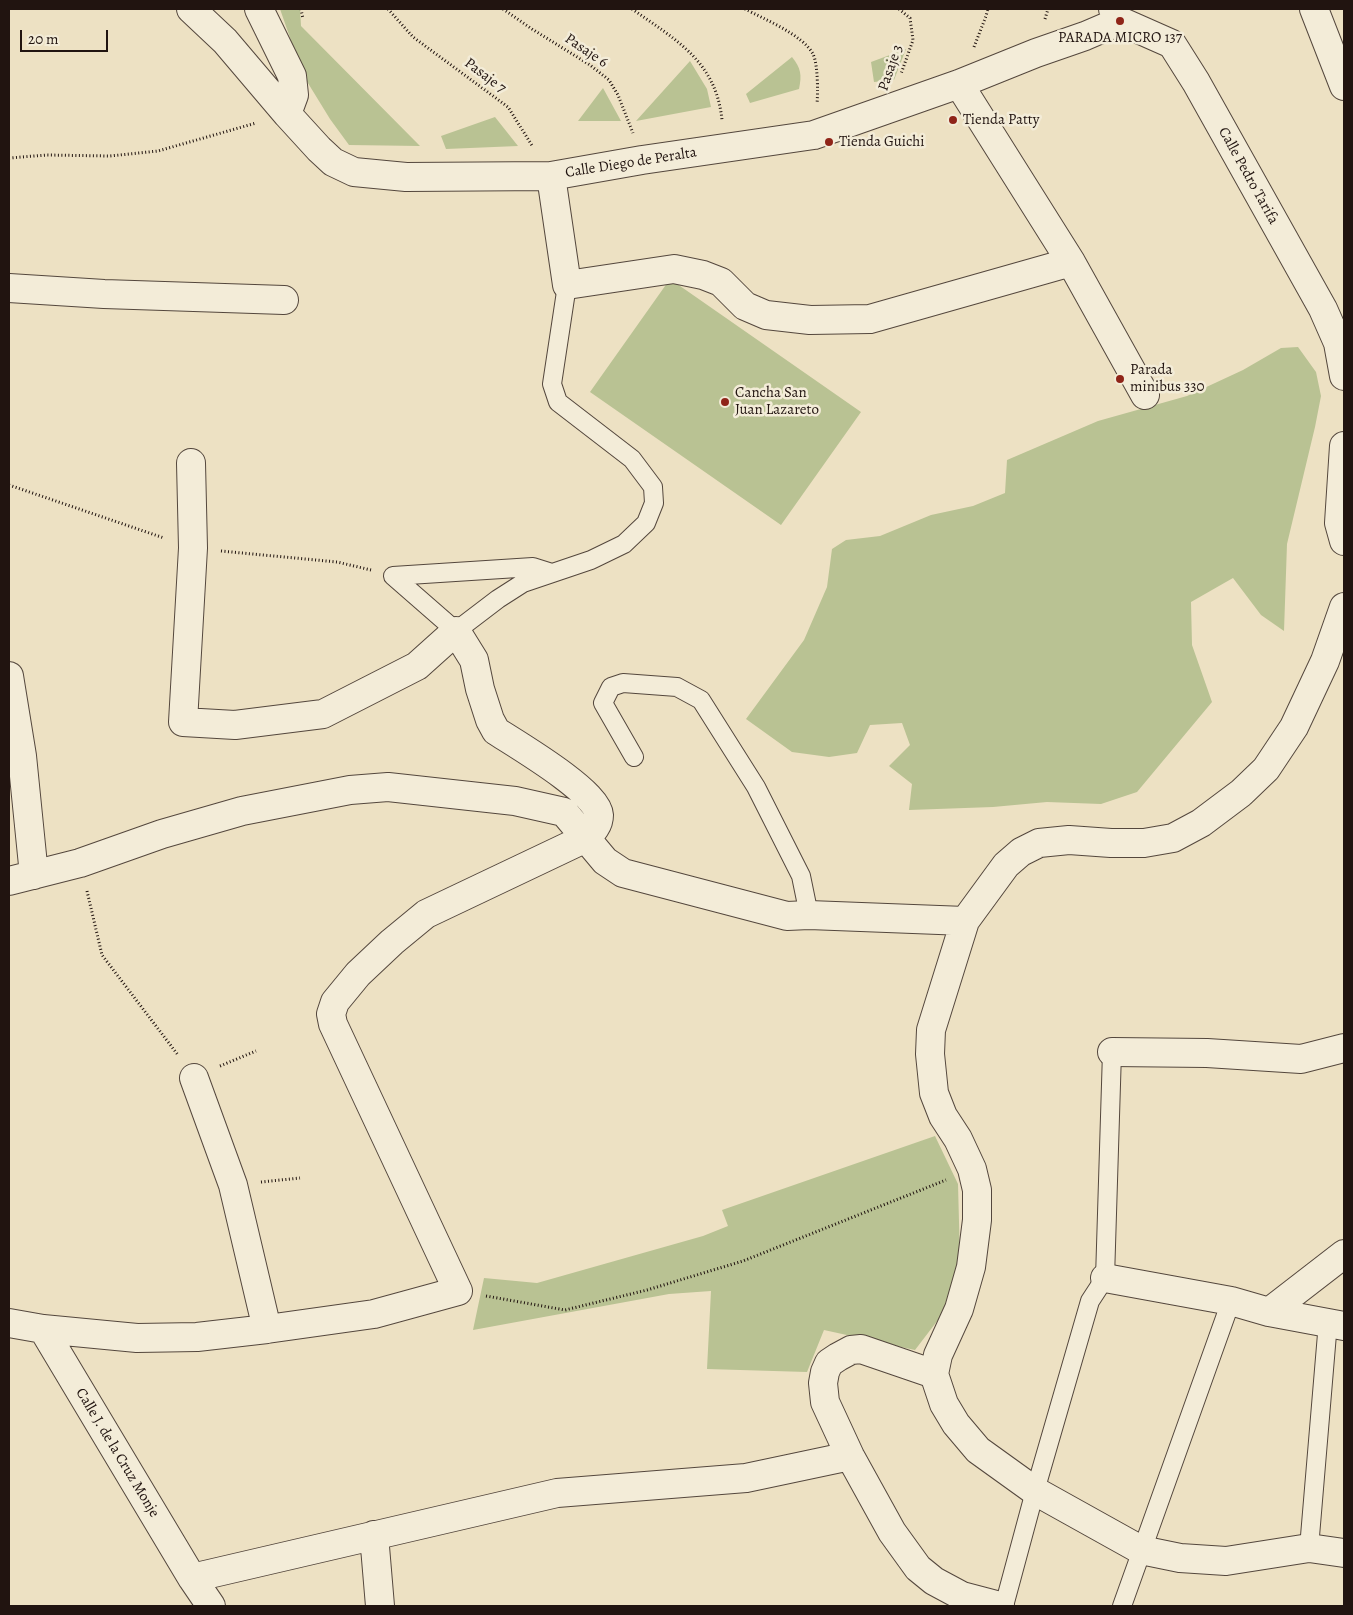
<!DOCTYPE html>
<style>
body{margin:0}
#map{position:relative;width:1353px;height:1615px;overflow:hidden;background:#ede1c3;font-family:Alegreya,serif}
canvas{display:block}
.frame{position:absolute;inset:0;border:10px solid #211410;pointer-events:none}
.scale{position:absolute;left:20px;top:30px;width:88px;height:22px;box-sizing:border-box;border:2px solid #211410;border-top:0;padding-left:6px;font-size:15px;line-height:18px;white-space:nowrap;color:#211410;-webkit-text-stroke:4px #f3ecd8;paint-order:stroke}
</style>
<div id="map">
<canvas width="1353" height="1615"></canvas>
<div class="frame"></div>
<div class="scale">20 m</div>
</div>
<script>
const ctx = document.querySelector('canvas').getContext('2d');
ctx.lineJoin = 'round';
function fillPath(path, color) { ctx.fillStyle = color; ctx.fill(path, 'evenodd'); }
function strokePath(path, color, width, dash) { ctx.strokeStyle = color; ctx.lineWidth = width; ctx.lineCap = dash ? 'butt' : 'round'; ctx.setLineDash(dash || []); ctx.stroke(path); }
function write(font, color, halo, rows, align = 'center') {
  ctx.font = font + ' Alegreya,serif'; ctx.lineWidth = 5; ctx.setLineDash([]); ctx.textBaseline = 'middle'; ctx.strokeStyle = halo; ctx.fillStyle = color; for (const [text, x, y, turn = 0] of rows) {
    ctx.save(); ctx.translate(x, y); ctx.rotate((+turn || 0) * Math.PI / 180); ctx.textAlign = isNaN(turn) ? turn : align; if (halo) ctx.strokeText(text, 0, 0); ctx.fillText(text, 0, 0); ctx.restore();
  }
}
const green = new Path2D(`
 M 280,9 L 300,9 L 301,26 L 420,146 L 349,145 L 330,119 L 303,75 Z
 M 906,49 L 894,80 L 874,82 L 871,62 Z
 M 792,57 C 801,68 802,75 799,89 L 750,103 L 746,94 Z
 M 690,61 L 707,89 L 711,107 L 636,121 Z
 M 603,88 L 621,121 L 578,121 Z
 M 495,117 L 518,146 L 446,149 L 441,136 Z
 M 670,279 L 861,412 L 781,525 L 590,392 Z
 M 1298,347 L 1316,372 L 1321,396 L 1315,427 L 1287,544 L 1284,631 L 1261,615 L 1233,578 L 1191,602 L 1192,645 L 1212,702 L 1137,792 L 1101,804 L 1047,802 L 993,807 L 909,810 L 912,784 L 889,766 L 910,745 L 902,723 L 870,725 L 857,753 L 829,757 L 792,752 L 746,719 L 804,640 L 827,587 L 832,549 L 846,540 L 880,536 L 931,515 L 973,506 L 1005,493 L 1007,460 L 1098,421 L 1187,396 L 1243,370 L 1281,348 Z
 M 935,1136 L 958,1184 L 960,1260 L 941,1316 L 915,1350 L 824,1330 L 807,1372 L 707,1369 L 711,1291 L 669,1294 L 473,1330 L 484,1278 L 537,1283 L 703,1236 L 728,1226 L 722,1210 Z`);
const path = new Path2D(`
 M 301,9 L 303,19
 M 388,9 L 413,37 L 508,107 L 533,147
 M 503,9 L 532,29 L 590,65 L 609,80 L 618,95 L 633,133
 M 632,9 C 676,40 716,61 722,120
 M 745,9 C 764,19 803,35 813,54 C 818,64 818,93 817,104
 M 899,9 L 910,18 L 913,40 L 901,74
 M 1045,19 L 1048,9
 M 974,47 L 986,16 L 988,9
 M 9,158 L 47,155 L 110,156 L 158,151 L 256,123
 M 9,485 L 164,538
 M 221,551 L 337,562 L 371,570
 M 87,891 L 102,955 L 178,1055
 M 220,1066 L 256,1051
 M 261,1182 L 300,1178
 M 486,1296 L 565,1310 L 647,1290 L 743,1261 L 946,1180`);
const lane = new Path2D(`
 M 393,576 L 456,631 L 498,599 L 523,583 L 591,560 L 624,544 L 646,523 L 654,503 L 653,487 L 632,459 L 558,402 L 552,384 L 567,285
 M 393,576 L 533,567 L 552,573
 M 634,757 L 603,703 L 611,687 L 623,683 L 677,687 L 701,700 L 756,787 L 801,876 L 809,915
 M 1309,1548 L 1328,1322
 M 1004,1606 L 1035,1491 L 1090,1301 L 1105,1278 L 1112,1052
 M 1122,1606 L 1231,1301`);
const street = new Path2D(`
 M 191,9 L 225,41 L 287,114 L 319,149 L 333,162 L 354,172 L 406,177 L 551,176 L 642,160 L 814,135 L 959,84 L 1036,53 L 1085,36 L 1120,21
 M 259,9 L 292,76 L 294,95 L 287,114
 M 1113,9 L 1120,21 L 1172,44 L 1196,82 L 1323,309 L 1338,343 L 1344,376
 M 1314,9 L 1344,86
 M 959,84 L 1071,262 L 1145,395
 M 551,176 L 567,285 L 674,269 L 703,275 L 721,282 L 745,306 L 766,315 L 810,320 L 870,319 L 1071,262
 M 9,288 L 104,294 L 284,300
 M 1344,446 L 1339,523 L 1344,541
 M 1344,607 L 1325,661 L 1294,727 L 1266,769 L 1241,793 L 1201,823 L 1173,838 L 1144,843 L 1111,843 L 1069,840 L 1039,843 L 1021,852 L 1006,865 L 965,921 L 931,1030 L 930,1054 L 934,1093 L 943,1116 L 958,1139 L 972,1169 L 977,1190 L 977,1220 L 971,1267 L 959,1309 L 938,1355 L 934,1374 L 944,1404 L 956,1424 L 978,1450 L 1035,1491 L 1141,1550 L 1180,1558 L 1226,1561 L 1309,1548 L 1344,1553
 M 9,676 L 22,756 L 34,875
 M 9,881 L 80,863 L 162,834 L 242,811 L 350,790 L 388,787 L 515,801 L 564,812 L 605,861 L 623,873 L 787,916 L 809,915 L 965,921
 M 1112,1052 L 1207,1053 L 1301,1059 L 1344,1048
 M 194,1078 L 233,1185 L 267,1329
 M 1105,1278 L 1231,1301 L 1269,1312 L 1344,1326
 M 1269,1312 L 1344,1254
 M 9,1323 L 43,1329 L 137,1338 L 197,1337 L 267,1329 L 374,1314 L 458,1291 L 333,1024 L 331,1014 L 335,1002 L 358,974 L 392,942 L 426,914 L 586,838 C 593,831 599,825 599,815 C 598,792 516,744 496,731 L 490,720 L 480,689 L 474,660 L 456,631 L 417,666 L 323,714 L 235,725 L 183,722 L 193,548 L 191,463
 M 43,1329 L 192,1578 L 211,1606
 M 934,1374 L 861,1349 L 851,1350 L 838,1357 L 829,1363 L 825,1372 L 823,1383 L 825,1402 L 850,1456 L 892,1532 L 918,1568 L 934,1581 L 962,1596 L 1000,1606
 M 374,1535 L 380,1606
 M 192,1578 L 557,1493 L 746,1478 L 850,1456`);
const markers = [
 [1120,21,5,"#8f2418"],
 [953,120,5,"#8f2418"],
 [829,142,5,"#8f2418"],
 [1120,379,5,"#8f2418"],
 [725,402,5,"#8f2418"]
];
const poiNames = [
 ["PARADA MICRO 137",1120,38,"center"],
 ["Tienda Patty",963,120],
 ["Tienda Guichi",839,142],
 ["Parada",1130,370],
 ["minibus 330",1130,387],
 ["Cancha San",735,393],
 ["Juan Lazareto",735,410]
];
const streetNames = [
 ["Pasaje 6",586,51,34],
 ["Pasaje 3",891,68,-71],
 ["Pasaje 7",485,76,37],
 ["Calle Diego de Peralta",631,163,-9],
 ["Calle Pedro Tarifa",1248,176,61],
 ["Calle J. de la Cruz Monje",117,1453,59]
];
fillPath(green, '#b9c293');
strokePath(lane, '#54473d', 20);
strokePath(street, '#54473d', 30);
strokePath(path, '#211410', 3, [1, 2.5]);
strokePath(lane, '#f3ecd8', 18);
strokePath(street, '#f3ecd8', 28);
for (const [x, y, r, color] of markers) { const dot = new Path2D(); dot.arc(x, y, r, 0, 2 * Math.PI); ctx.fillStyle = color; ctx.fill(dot); strokePath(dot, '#f3ecd8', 2); }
write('15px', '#211410', '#f3ecd8', poiNames, 'left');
write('15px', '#211410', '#f3ecd8', streetNames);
</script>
